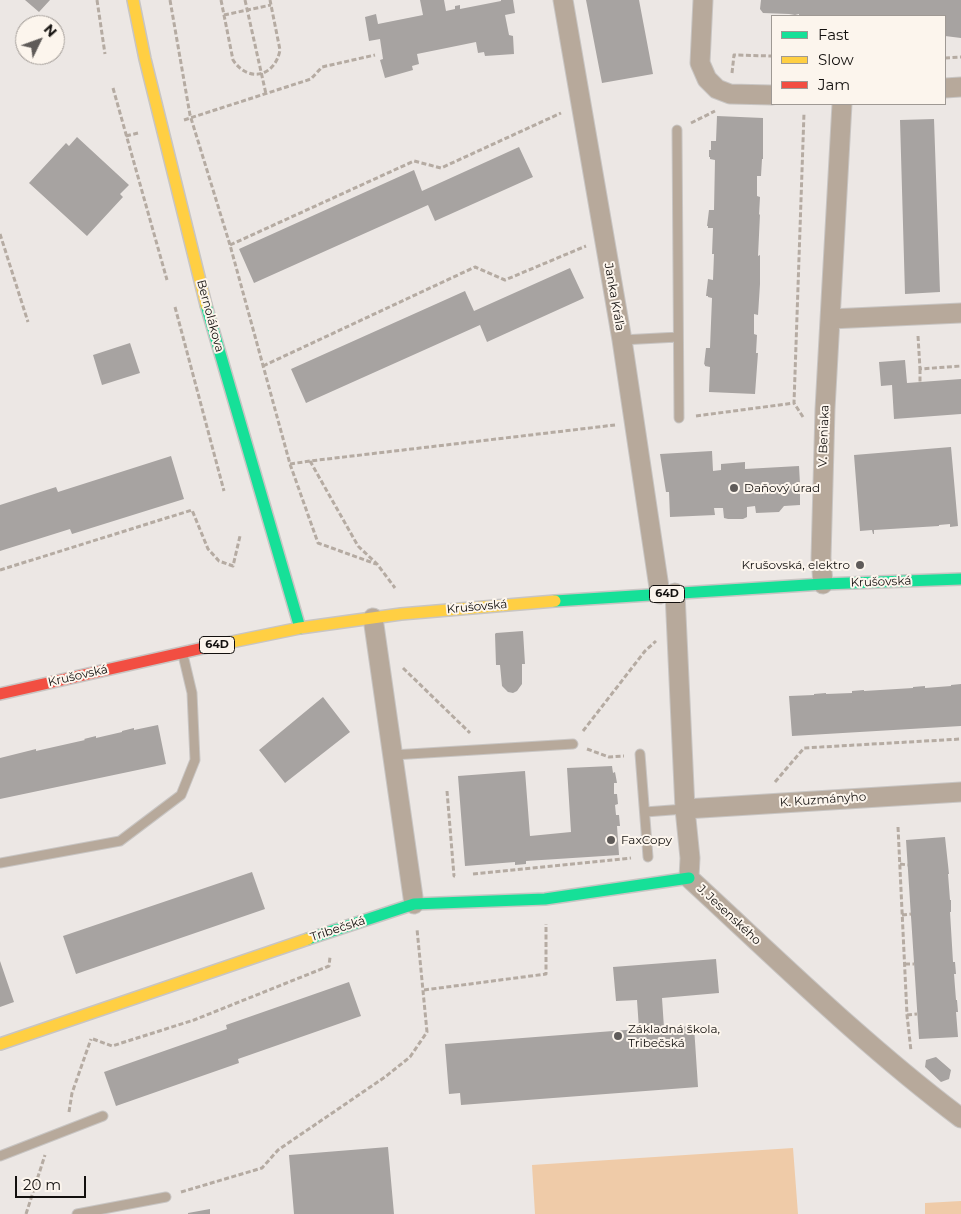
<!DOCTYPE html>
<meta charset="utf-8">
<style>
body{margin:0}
#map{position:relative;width:961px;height:1214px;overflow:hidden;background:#ece7e4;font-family:Montserrat,sans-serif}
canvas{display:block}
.legend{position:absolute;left:771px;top:15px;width:175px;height:90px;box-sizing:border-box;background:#fcf5ed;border:1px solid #9f9994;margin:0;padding:6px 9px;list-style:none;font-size:15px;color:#13100e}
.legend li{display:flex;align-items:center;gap:10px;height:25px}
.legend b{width:25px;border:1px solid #9f9994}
.north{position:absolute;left:15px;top:15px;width:50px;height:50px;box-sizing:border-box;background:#fcf5ed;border:1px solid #9f9994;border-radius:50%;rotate:48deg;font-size:14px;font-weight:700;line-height:20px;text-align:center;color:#13100e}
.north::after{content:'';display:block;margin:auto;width:18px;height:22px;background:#5f5b59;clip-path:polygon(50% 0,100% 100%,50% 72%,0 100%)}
.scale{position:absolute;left:15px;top:1176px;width:71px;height:22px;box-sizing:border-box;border:2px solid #13100e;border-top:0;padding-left:6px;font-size:15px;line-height:18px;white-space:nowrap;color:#13100e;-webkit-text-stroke:4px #fcf5ed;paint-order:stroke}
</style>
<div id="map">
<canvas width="961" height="1214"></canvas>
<ul class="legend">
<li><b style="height:6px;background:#16e098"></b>Fast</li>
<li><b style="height:6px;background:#ffcf43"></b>Slow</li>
<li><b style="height:6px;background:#f24e42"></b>Jam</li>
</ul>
<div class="north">N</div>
<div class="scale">20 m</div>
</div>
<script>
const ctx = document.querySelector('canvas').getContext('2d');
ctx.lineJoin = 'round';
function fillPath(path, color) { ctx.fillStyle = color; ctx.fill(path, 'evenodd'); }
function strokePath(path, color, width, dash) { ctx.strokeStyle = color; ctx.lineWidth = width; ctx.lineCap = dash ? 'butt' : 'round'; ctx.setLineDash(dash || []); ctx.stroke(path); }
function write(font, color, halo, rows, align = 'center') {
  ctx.font = font + ' Montserrat,sans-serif'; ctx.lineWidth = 4; ctx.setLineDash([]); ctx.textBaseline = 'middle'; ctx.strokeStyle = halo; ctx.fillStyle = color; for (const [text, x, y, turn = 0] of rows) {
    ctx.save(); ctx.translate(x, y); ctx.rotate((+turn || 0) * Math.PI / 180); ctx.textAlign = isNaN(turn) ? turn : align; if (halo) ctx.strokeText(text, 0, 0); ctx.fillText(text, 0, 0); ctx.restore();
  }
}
const green = new Path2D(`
 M 793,1148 L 798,1214 L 535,1214 L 532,1165 Z
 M 961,1201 L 961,1214 L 925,1214 L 925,1203 Z`);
const building = new Path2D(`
 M 25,0 L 50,0 L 39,12 Z
 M 420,0 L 444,0 L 446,11 L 455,9 L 455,6 L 460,5 L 460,9 L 501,1 L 501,0 L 513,0 L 515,13 L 505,15 L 509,35 L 513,36 L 514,54 L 485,56 L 484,52 L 478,53 L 476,42 L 417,54 L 419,64 L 412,66 L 413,70 L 385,78 L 380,60 L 383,59 L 380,39 L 369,41 L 365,17 L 376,14 L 378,24 L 423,15 Z
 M 586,0 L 639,0 L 653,74 L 602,83 Z
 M 761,0 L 961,0 L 961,38 L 945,36 L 945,16 L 799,16 L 799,14 L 795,15 L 789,14 L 763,13 L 760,9 Z
 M 717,116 L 763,118 L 763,159 L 762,159 L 761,176 L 757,176 L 757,196 L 760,197 L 759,215 L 760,214 L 758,256 L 760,255 L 760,284 L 758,315 L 754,314 L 754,334 L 757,335 L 756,353 L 758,353 L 755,394 L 709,392 L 710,367 L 705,366 L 705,364 L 704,365 L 706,348 L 710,348 L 712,298 L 708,297 L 708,296 L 706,296 L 708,279 L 713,280 L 714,254 L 712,254 L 713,228 L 708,228 L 708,226 L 707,226 L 709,210 L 714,210 L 715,160 L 710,159 L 710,157 L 709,157 L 709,150 L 711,150 L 711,141 L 716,141 Z
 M 934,119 L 940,292 L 905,294 L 900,120 Z
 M 77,137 L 129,185 L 120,194 L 123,197 L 87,236 L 29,183 L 66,143 L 69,146 Z
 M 519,147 L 533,177 L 435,221 L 428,205 L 254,283 L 239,249 L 414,170 L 422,191 Z
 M 570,268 L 584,298 L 487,342 L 480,325 L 306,403 L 291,369 L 465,291 L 474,311 Z
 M 130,343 L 140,373 L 102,385 L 93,355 Z
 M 905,360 L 907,383 L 961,379 L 961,414 L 894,419 L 892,385 L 881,386 L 879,362 Z
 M 951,447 L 958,526 L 950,527 L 950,524 L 939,525 L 939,526 L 874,530 L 874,534 L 873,534 L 872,530 L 860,531 L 854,455 Z
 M 712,451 L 713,471 L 721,470 L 721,464 L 745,462 L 745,469 L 799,466 L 800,484 L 802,484 L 802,491 L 800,492 L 800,505 L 784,506 L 779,512 L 756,513 L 755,506 L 747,507 L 747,517 L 743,519 L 728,519 L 724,518 L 723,508 L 714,508 L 715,515 L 670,517 L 669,492 L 666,492 L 660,454 Z
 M 171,456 L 184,499 L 72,534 L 70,529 L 0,551 L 0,505 L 56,487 L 58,492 Z
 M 523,631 L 525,664 L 522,664 L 522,684 L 517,691 L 513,693 L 508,692 L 502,686 L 500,665 L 496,665 L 495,634 L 496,633 Z
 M 961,684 L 961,726 L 792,736 L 789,696 L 814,695 L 814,694 L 826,693 L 826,694 L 852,693 L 852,691 L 864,690 L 864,691 L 913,688 L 913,687 L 925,686 L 925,688 L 951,686 L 951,685 Z
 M 323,697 L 350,732 L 285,783 L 259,750 Z
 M 158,725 L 166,764 L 0,799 L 0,758 L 36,749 L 36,751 L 85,740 L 84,739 L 96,736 L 96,738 L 122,732 L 122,731 L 134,728 L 134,730 Z
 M 612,766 L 613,773 L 615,772 L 617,783 L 614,783 L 614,794 L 617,794 L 618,804 L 615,805 L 616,815 L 619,815 L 620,826 L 617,826 L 619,855 L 526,861 L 526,864 L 515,865 L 515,862 L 465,866 L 458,776 L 525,771 L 530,836 L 571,832 L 567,768 Z
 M 945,837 L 949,874 L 948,874 L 950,900 L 951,900 L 951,912 L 950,912 L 953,962 L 955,962 L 956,974 L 954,974 L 956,1000 L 957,1000 L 958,1012 L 956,1012 L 958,1037 L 919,1039 L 906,840 Z
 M 252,872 L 265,909 L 76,974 L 63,936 Z
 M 716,959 L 719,993 L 662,998 L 664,1028 L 694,1026 L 698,1087 L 461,1105 L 460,1093 L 449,1094 L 445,1044 L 639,1029 L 637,1000 L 616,1001 L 613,967 Z
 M 0,961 L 14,1002 L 0,1007 Z
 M 349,982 L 361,1016 L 238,1059 L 239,1063 L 116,1106 L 104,1072 L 227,1029 L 226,1025 Z
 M 936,1057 L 951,1070 L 949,1079 L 941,1082 L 925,1067 L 926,1060 Z
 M 388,1147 L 394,1214 L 294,1214 L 289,1155 Z
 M 210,1209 L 210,1214 L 188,1214 L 188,1213 Z`);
const path = new Path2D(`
 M 97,0 L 105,54
 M 170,0 L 190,115 L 230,245 L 290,464 L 318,543 L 376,564
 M 221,0 L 233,60 C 248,83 275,77 280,50 L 270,0
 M 245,0 L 266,94
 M 224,15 L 271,5
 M 945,58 L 961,57
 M 732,73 L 734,55 L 772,56
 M 113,88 L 167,280
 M 184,120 L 311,79 L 322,67 L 375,55
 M 691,123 L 715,111
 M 126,136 L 138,133
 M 0,234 L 28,322
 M 230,245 L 414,161 L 441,168 L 561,113
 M 175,307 L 224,491
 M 918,336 L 920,369 L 961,366
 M 263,366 L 475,267 L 505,280 L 586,246
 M 920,369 L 920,382
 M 696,416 L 794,403
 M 803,417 L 794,403 L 804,113
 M 310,461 L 358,546 L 377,564 L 395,588
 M 290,464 L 310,461 L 615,425
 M 0,570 L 192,510 L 208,549 L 219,561 L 233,566 L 240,536
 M 403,668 L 470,733
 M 583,731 L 645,651 L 656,641
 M 587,749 L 609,757 L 624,756
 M 775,782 L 804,748 L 961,739
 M 447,791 L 454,876 L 455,876
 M 898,827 L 907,1015 L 911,1051
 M 900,864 L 908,865
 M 473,874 L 631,858
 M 902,915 L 911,914
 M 905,964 L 914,964
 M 424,990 L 546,974 L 546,924
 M 907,1015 L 917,1014
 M 93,1039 L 112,1046 L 194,1020 L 329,966 L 330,957
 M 69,1112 L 72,1093 L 91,1039
 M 181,1192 L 262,1168 L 278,1150 L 385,1077 L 410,1057 L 427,1032 L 417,929
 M 26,1214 L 45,1155`);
const lane = new Path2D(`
 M 677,130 L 679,418
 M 622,340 L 678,337
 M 640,754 L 648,857
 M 393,755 L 573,744
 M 645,812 L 685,809
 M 0,863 L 120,841 L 181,795 L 195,760 L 192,693 L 183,655
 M 0,1156 L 103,1116
 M 77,1214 L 166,1197`);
const street = new Path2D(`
 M 563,0 L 622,340 L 660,594
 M 703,0 L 700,63 L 707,79 L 717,89 L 730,94 L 772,95
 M 945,88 L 961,87
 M 830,319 L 961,313
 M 823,584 L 821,558 L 825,409 L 842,104
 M 675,593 L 685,809 L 690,858 L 689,878 C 778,960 864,1045 961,1118
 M 373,618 L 414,904
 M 685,809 L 961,792`);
const fast = new Path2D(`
 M 206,305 L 300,628
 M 555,601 L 823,584 L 961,579
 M 308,939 L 414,904 L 545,899 L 689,878`);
const slow = new Path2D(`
 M 133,0 L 145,59 L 206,305
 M 212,646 L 300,628 L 401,614 L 555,601
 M 0,1044 L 308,939`);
const jam = new Path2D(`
 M 0,694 L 212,646`);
const markers = [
 [734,488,5,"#5f5b59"],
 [860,565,5,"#5f5b59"],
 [611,840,5,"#5f5b59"],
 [618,1036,5,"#5f5b59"]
];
const shields = [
 [667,594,35],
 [217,645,35]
];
const shieldNames = [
 ["64D",667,594],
 ["64D",217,645]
];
const streetNames = [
 ["Janka Kráľa",614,297,80],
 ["Bernolákova",210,316,75],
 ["V. Beniaka",824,436,-88],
 ["Krušovská",881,582,-2],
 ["Krušovská",477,607,-5],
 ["Krušovská",78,676,-13],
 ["K. Kuzmányho",823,800,-4],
 ["J. Jesenského",729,915,43],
 ["Tribečská",338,929,-18]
];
const poiNames = [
 ["Daňový úrad",744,488],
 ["Krušovská, elektro",850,565,"right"],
 ["FaxCopy",621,840],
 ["Základná škola,",628,1029],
 ["Tribečská",628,1043]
];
fillPath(green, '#efcba8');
fillPath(building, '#a7a3a1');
strokePath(lane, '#c8c5c3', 11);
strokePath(street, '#c8c5c3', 21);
strokePath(fast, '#c8c5c3', 14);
strokePath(slow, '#c8c5c3', 14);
strokePath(jam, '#c8c5c3', 14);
strokePath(path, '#b5aba2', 3, [5, 2.5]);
strokePath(lane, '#b7a99b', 9);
strokePath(street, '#b7a99b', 19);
strokePath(fast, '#16e098', 11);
strokePath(slow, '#ffcf43', 11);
strokePath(jam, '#f24e42', 11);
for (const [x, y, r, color] of markers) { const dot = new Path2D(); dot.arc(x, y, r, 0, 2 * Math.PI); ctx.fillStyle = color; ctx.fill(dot); strokePath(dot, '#fcf5ed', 2); }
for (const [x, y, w] of shields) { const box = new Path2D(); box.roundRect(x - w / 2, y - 8.5, w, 17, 4); ctx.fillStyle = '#fcf5ed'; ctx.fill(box); strokePath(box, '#13100e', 1); }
write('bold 11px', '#13100e', null, shieldNames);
write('12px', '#13100e', '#fcf5ed', streetNames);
write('12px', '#13100e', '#fcf5ed', poiNames, 'left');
</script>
